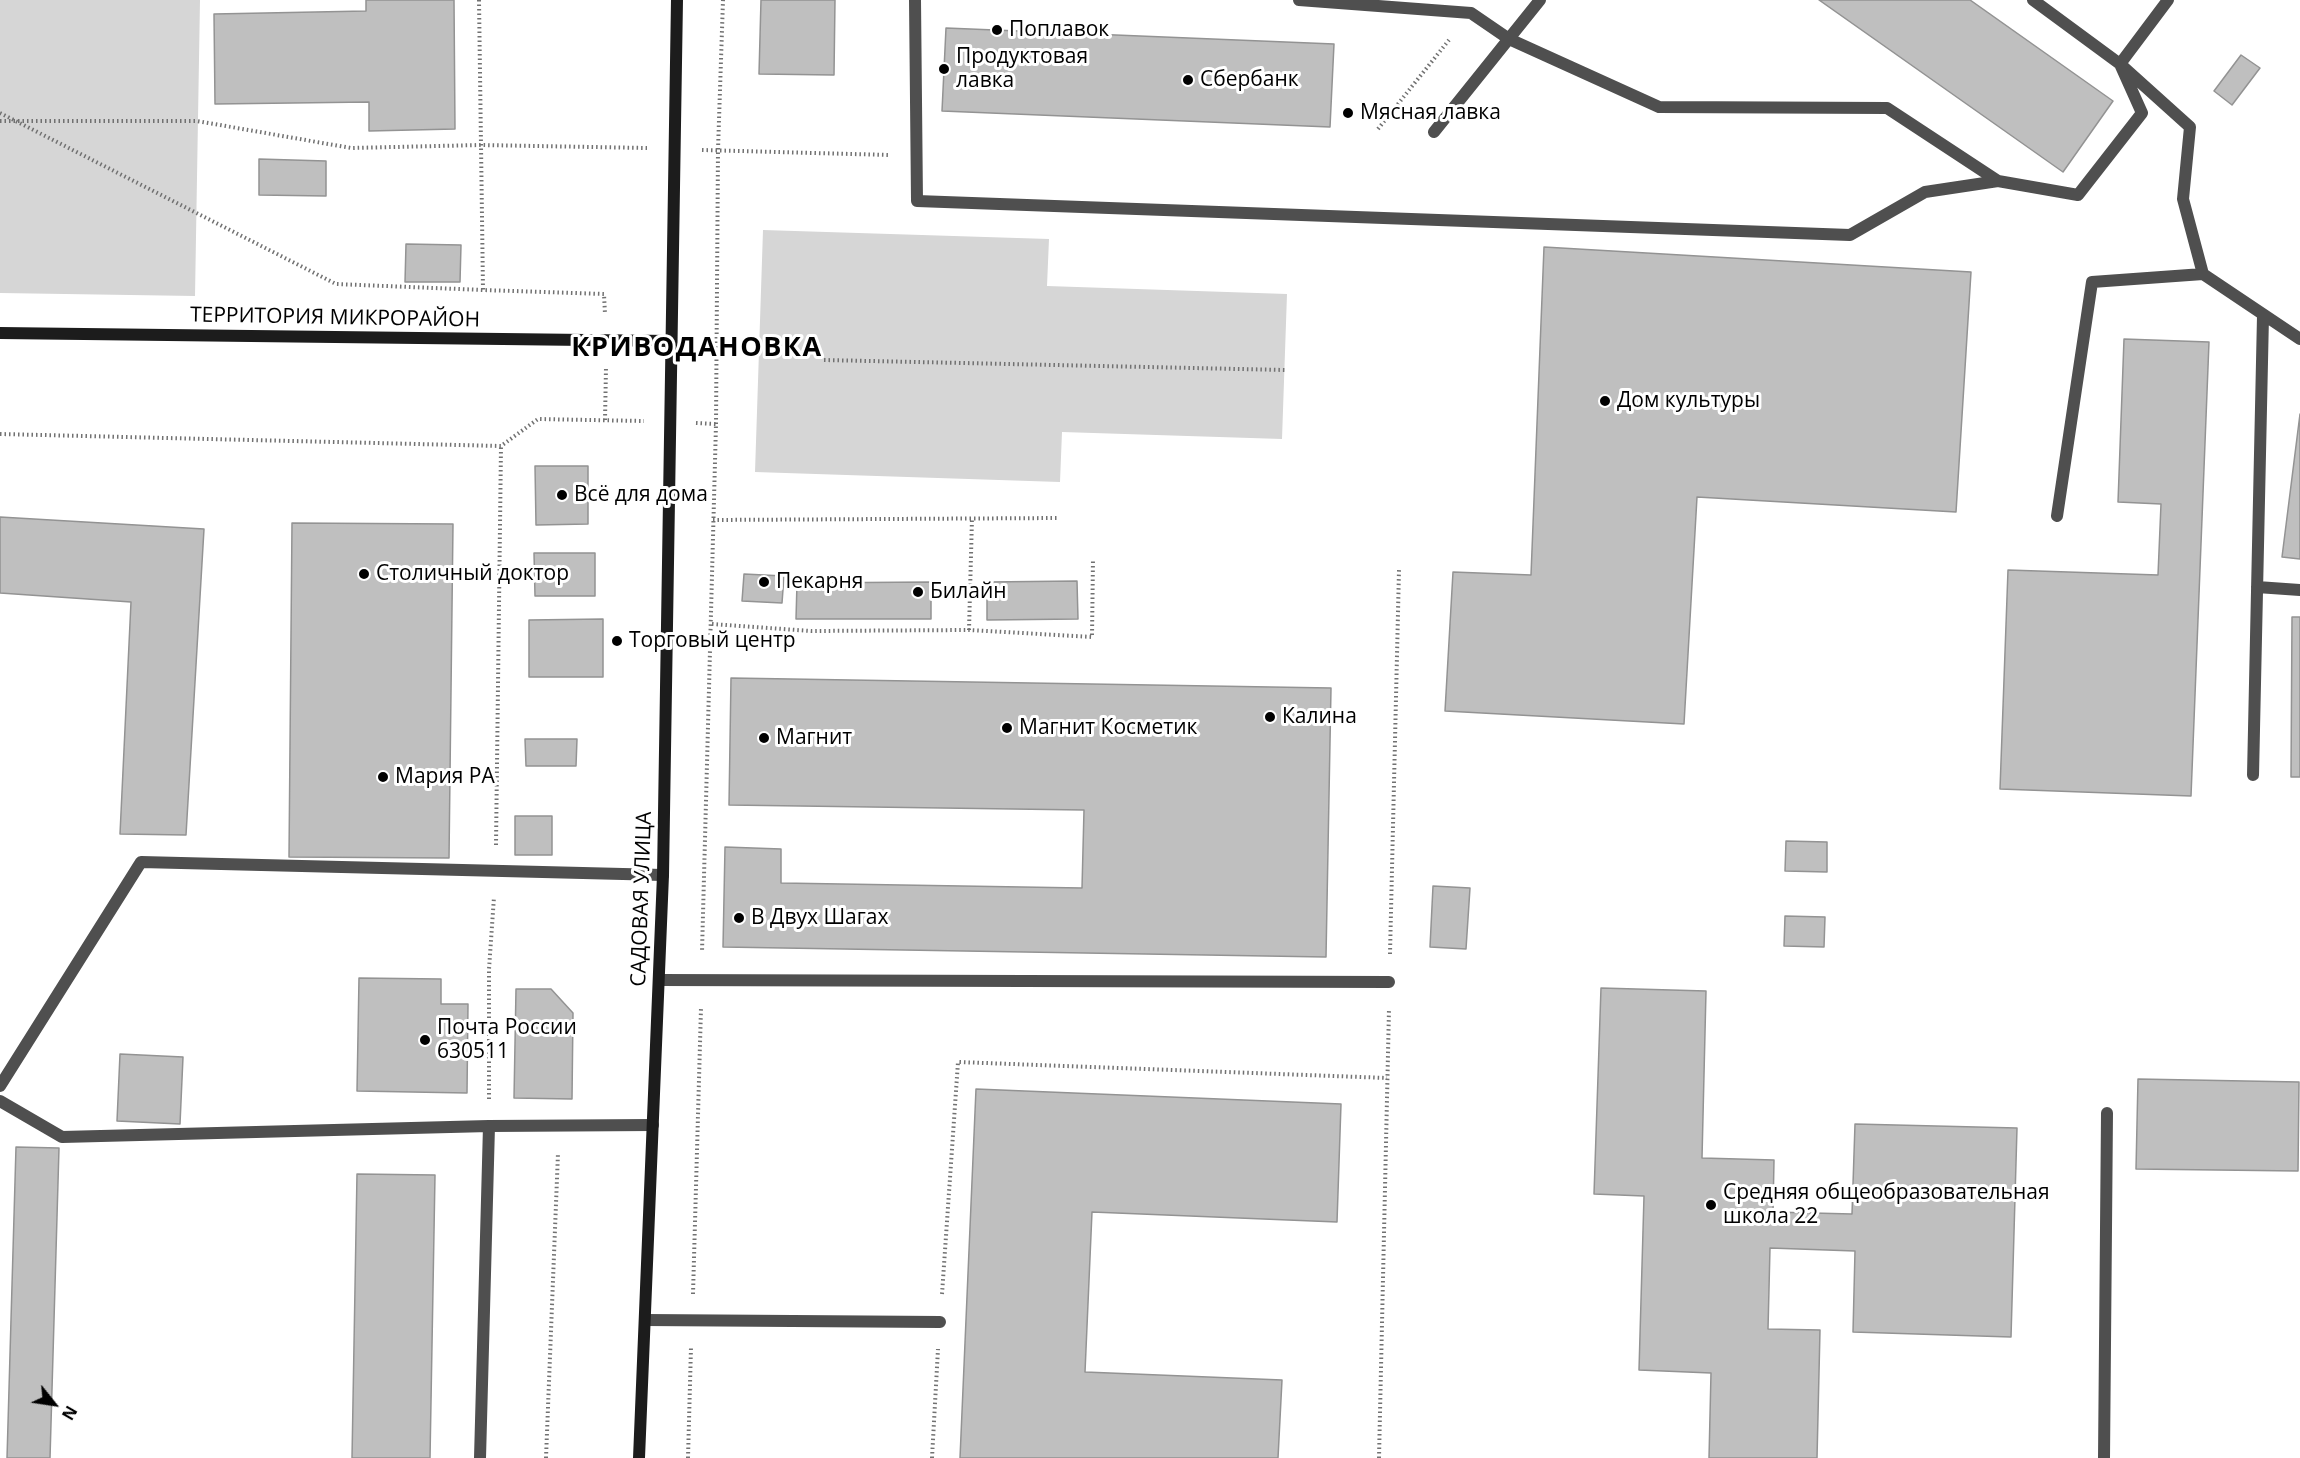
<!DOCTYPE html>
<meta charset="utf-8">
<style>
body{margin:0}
#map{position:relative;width:2300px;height:1458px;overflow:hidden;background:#fff;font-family:"Open Sans",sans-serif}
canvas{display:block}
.north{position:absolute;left:24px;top:1374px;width:60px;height:60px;-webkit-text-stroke:4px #fff;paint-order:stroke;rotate:120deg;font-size:16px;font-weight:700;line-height:24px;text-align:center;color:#000}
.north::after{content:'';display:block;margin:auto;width:21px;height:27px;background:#000;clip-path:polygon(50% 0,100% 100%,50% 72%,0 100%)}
</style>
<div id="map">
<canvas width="2300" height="1458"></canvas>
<div class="north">N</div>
</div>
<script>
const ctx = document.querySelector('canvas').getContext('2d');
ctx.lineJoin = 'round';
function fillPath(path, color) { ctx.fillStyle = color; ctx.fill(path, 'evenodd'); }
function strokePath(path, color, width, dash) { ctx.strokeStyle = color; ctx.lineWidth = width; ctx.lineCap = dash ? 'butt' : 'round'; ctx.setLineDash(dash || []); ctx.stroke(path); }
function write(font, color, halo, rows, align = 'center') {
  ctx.font = font + ' "Open Sans",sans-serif'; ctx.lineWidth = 6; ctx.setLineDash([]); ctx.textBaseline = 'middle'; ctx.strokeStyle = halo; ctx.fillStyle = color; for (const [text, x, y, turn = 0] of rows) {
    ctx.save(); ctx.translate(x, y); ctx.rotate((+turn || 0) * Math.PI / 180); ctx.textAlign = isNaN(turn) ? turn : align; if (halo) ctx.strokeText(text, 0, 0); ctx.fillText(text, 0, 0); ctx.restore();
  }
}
const green = new Path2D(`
 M 0,0 L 200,0 L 195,296 L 0,293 Z
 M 763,230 L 1049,239 L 1047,286 L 1287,294 L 1282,439 L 1062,432 L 1060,482 L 755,472 Z`);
const building = new Path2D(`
 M 366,0 L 454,0 L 455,129 L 369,131 L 369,102 L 215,104 L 214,14 L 366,11 Z
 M 761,0 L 835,0 L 834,75 L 759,74 Z
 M 1819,0 L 1970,0 L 2113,101 L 2063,172 Z
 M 946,28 L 1334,44 L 1330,127 L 942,111 Z
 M 2241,55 L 2260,68 L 2232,105 L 2214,91 Z
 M 259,159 L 326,161 L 326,196 L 259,195 Z
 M 406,244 L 461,245 L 460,282 L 405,282 Z
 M 1544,247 L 1971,272 L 1956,512 L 1697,497 L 1684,724 L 1445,711 L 1453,572 L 1531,575 Z
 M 2124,339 L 2209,342 L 2191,796 L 2000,789 L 2008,570 L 2158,575 L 2161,504 L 2118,502 Z
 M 2300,414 L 2300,559 L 2282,557 Z
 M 535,466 L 588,466 L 588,524 L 536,525 Z
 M 0,517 L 204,529 L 186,835 L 120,834 L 131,602 L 0,593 Z
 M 292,523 L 453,524 L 449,858 L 289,857 Z
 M 534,553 L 595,553 L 595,596 L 535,596 Z
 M 744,574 L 784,576 L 782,603 L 742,601 Z
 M 1077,581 L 1078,619 L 987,620 L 987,582 Z
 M 931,582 L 931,619 L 796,619 L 797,583 Z
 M 2292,617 L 2300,617 L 2300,777 L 2291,777 Z
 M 603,619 L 603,677 L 529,677 L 529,620 Z
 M 731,678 L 1331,688 L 1326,957 L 723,947 L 725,847 L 781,849 L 781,883 L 1082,888 L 1084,810 L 729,805 Z
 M 525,739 L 577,739 L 576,766 L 526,766 Z
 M 515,816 L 552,816 L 552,855 L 515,855 Z
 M 1786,841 L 1827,842 L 1827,872 L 1785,871 Z
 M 1433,886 L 1470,888 L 1466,949 L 1430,947 Z
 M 1785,916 L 1825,917 L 1824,947 L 1784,946 Z
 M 359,978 L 441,979 L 441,1004 L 468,1004 L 467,1093 L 357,1091 Z
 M 1601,988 L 1706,991 L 1702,1158 L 1774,1160 L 1773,1212 L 1852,1214 L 1855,1124 L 2017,1128 L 2011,1337 L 1853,1332 L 1855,1251 L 1770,1248 L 1768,1329 L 1820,1330 L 1817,1458 L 1709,1458 L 1711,1373 L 1639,1370 L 1644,1196 L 1594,1194 Z
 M 516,989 L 551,989 L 573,1013 L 572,1099 L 514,1098 Z
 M 120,1054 L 183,1057 L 180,1124 L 117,1121 Z
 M 2138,1079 L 2299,1082 L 2298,1171 L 2136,1169 Z
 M 976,1089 L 1341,1104 L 1337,1222 L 1092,1212 L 1085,1372 L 1282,1380 L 1278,1458 L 960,1458 Z
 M 16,1147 L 59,1148 L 50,1458 L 7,1458 Z
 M 357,1174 L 435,1175 L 430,1458 L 352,1458 Z`);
const path = new Path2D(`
 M 479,0 L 483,290 L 604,294 L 605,314
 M 0,113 L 336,284 L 483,290
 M 0,121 L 197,121 L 351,148 L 481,145 L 647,148
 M 1378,129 L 1449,40
 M 702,150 L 889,155
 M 824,360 L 1285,370
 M 605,420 L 606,367
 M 696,423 L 716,424 L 702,952
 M 716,424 L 718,150 L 723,0
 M 0,434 L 501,446 L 538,419 L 644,421
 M 713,520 L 1059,518
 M 712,624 L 811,631 L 969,630 L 1092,637 L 1093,559
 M 969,630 L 972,518
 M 496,845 L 501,446
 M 1390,954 L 1399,570
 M 489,1099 L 489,969 L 494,897
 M 693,1294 L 701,1008
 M 942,1294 L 958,1062 L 1387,1078
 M 546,1458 L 558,1153
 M 688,1458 L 691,1347
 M 932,1458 L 938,1349
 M 1379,1458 L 1389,1009`);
const lane = new Path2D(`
 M 915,0 L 917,201 L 1850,235 L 1925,192 L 1998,181
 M 1299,0 L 1471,13 L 1509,39 L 1659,107 L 1887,108 L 1998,181 L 2078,195 L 2142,113 L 2120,64 L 2033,0
 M 2168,0 L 2120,64 L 2190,127 L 2183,199 L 2203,274 L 2300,339
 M 2057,516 L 2092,282 L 2203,274
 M 2257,587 L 2300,590
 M 2253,775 L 2263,316
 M 659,980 L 1389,982
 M 0,1086 L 141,862 L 663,875
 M 0,1101 L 62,1137 L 489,1126 L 653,1125
 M 645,1320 L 940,1322
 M 480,1458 L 489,1126
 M 2104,1458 L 2107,1113`);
const street = new Path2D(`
 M 1434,132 L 1540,0`);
const secondary = new Path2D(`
 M 0,333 L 670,341
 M 639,1458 L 663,875 L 677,0`);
const markers = [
 [997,30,6,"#000"],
 [944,69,6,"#000"],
 [1188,80,6,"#000"],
 [1348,113,6,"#000"],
 [1605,401,6,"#000"],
 [562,495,6,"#000"],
 [364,574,6,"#000"],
 [764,582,6,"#000"],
 [918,592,6,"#000"],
 [617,641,6,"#000"],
 [1270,717,6,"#000"],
 [1007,728,6,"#000"],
 [764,738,6,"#000"],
 [383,777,6,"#000"],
 [739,918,6,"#000"],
 [425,1040,6,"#000"],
 [1711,1205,6,"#000"]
];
const poiNames = [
 ["Поплавок",1009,30],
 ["Продуктовая",956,57],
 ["лавка",956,81],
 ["Сбербанк",1200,80],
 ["Мясная лавка",1360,113],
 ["Дом культуры",1617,401],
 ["Всё для дома",574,495],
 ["Столичный доктор",376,574],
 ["Пекарня",776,582],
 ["Билайн",930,592],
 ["Торговый центр",629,641],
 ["Калина",1282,717],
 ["Магнит Косметик",1019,728],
 ["Магнит",776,738],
 ["Мария РА",395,777],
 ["В Двух Шагах",751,918],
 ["Почта России",437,1028],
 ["630511",437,1052],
 ["Средняя общеобразовательная",1723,1193],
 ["школа 22",1723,1217]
];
const streetNames = [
 ["ТЕРРИТОРИЯ МИКРОРАЙОН",335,318,1],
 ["САДОВАЯ УЛИЦА",642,899,-88]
];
const districtNames = [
 ["КРИВОДАНОВКА",697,348]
];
fillPath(green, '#d6d6d6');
fillPath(building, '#bfbfbf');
strokePath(building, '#939393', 1.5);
strokePath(path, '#717171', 4, [1.5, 3]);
strokePath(lane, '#4f4f4f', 12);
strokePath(street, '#4f4f4f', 12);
strokePath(secondary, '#1c1c1c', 12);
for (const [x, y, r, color] of markers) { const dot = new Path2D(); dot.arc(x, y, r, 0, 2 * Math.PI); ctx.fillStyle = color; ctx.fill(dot); strokePath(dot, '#fff', 2); }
write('21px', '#000', '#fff', poiNames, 'left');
write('21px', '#000', '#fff', streetNames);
ctx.letterSpacing = '1.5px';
write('bold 27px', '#000', '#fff', districtNames);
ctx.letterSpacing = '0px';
</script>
